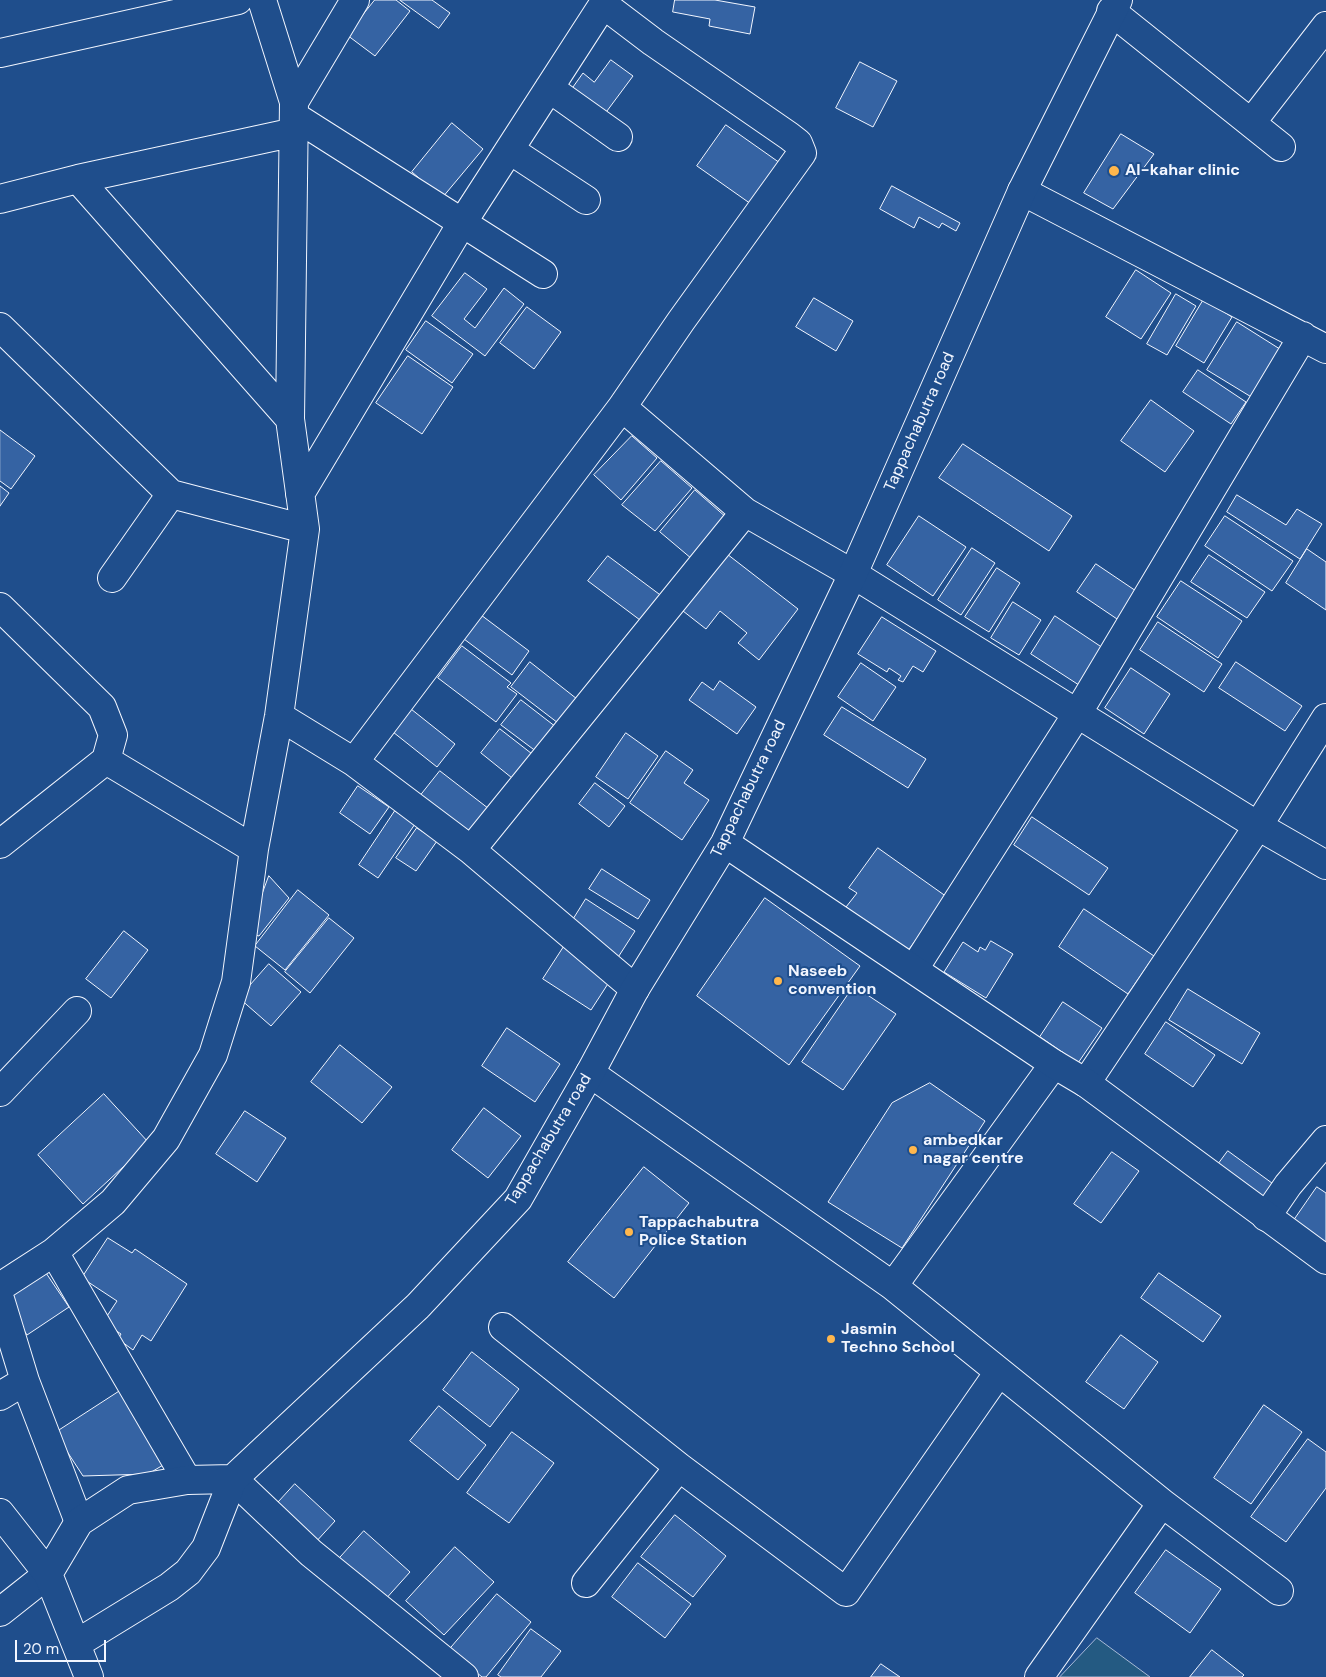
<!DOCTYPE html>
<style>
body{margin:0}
#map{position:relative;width:1326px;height:1677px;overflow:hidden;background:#1f4e8c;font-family:"DM Sans",sans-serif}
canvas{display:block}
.scale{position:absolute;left:15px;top:1640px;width:91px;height:22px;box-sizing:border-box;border:2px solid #f2f6ff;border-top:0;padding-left:6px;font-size:15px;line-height:18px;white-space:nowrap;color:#f2f6ff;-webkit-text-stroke:4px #1f4e8c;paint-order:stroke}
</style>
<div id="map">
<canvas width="1326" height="1677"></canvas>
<div class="scale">20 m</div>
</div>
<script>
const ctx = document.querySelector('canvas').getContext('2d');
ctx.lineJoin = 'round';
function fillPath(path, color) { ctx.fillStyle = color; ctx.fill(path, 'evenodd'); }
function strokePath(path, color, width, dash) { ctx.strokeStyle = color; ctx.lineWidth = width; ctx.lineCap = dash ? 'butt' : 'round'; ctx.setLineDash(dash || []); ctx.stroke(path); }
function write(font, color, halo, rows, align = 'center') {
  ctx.font = font + ' "DM Sans",sans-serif'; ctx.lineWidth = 4; ctx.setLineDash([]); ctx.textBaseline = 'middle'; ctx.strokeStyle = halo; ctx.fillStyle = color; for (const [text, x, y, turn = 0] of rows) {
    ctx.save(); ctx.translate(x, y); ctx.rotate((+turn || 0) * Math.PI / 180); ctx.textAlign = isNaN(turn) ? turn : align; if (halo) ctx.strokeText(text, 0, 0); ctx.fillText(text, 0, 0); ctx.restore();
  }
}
const green = new Path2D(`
 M 1097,1638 L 1150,1677 L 1060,1677 Z`);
const building = new Path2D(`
 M 375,0 L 396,0 L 410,11 L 375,56 L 347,35 Z
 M 400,0 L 432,0 L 450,13 L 439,28 Z
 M 675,0 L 715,0 L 755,7 L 750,34 L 709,26 L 710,19 L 673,12 Z
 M 611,60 L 633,76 L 601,119 L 568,94 L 583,73 L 594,82 Z
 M 860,62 L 897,81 L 873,127 L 836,108 Z
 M 452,123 L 483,149 L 442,198 L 412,172 Z
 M 726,125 L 780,163 L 751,204 L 697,166 Z
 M 1121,134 L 1154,154 L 1113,209 L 1084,193 Z
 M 892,186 L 960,223 L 956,231 L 942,223 L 939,228 L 919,217 L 914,228 L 880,209 Z
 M 1136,270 L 1171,293 L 1141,339 L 1106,317 Z
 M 465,273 L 487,289 L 464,319 L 475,328 L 504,288 L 524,304 L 485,356 L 432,316 Z
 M 1176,294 L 1196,306 L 1167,355 L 1147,344 Z
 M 814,298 L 853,321 L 836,351 L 796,327 Z
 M 1204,299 L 1232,317 L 1204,363 L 1176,346 Z
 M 527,307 L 561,332 L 534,369 L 500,343 Z
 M 426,321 L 473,354 L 452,383 L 406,350 Z
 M 1237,322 L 1283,351 L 1253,398 L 1207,370 Z
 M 408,356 L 453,387 L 422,434 L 376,403 Z
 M 1198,370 L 1246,402 L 1231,424 L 1183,392 Z
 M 1151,400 L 1194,431 L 1165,472 L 1121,441 Z
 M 0,430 L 35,456 L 11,489 L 0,481 Z
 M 632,436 L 657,458 L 621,500 L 594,475 Z
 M 963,444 L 1072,516 L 1049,551 L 939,478 Z
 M 661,461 L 692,488 L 655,531 L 622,505 Z
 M 0,486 L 9,493 L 0,506 Z
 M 695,490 L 727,518 L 692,559 L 660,532 Z
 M 1237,495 L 1286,525 L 1297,509 L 1322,524 L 1300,559 L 1227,512 Z
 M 919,516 L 966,547 L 933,596 L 887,565 Z
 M 1225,516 L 1293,561 L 1272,591 L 1205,546 Z
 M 972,548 L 995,563 L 961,615 L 938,600 Z
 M 1307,549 L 1326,562 L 1326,610 L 1286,583 Z
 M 727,554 L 798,609 L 759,660 L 738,643 L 747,633 L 720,611 L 706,629 L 683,611 Z
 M 1209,555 L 1265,592 L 1247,618 L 1191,582 Z
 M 608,556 L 663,597 L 644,623 L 588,581 Z
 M 1096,564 L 1139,593 L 1120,621 L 1077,592 Z
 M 997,568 L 1020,583 L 989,632 L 965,617 Z
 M 1181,581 L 1242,621 L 1218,658 L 1157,617 Z
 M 1013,602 L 1041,620 L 1019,655 L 991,638 Z
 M 481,615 L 529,651 L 512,675 L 464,639 Z
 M 1055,616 L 1106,650 L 1082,687 L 1031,654 Z
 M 882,617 L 936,651 L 923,672 L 913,666 L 903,682 L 898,680 L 901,676 L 889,668 L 887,672 L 858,654 Z
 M 1158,622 L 1222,664 L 1204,692 L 1140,650 Z
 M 462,646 L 511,683 L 507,687 L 517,694 L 496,722 L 438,678 Z
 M 530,662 L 577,699 L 558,723 L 511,687 Z
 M 1236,662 L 1302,706 L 1285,731 L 1219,688 Z
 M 861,663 L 896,687 L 873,721 L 838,697 Z
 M 1131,668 L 1170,694 L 1144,734 L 1105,708 Z
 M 720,681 L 756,707 L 737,734 L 689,700 L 702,682 L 713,690 Z
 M 521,700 L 556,727 L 537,752 L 501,725 Z
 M 842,707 L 926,759 L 908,788 L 824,735 Z
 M 411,709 L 455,744 L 437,767 L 393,732 Z
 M 500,729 L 536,757 L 517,782 L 481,753 Z
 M 626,733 L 658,756 L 628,799 L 596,777 Z
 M 666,751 L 693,770 L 684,783 L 709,800 L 682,840 L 630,803 Z
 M 440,771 L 493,812 L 470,842 L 417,800 Z
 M 595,783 L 625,806 L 609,827 L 579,804 Z
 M 358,786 L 389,807 L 370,834 L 340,813 Z
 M 395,811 L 415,824 L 378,878 L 359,865 Z
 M 1032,817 L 1108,868 L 1089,895 L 1014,845 Z
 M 417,828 L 437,841 L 416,871 L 396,858 Z
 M 878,848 L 947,897 L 907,952 L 846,907 L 857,893 L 849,888 Z
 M 602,869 L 650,900 L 638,919 L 589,889 Z
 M 269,876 L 289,898 L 259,936 L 248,933 Z
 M 298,890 L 329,915 L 285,970 L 255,946 Z
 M 765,898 L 860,966 L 789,1065 L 697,996 Z
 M 586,899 L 635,931 L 615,962 L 571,923 Z
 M 1084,909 L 1154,956 L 1128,994 L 1059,947 Z
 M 329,918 L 354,938 L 310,993 L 285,972 Z
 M 124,931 L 148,950 L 111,998 L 86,979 Z
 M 991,941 L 1013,954 L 986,998 L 944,972 L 963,942 L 978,952 L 980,947 L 985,950 Z
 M 565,945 L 613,976 L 591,1010 L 543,979 Z
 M 269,964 L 301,992 L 271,1026 L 239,998 Z
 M 854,986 L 896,1014 L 843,1090 L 802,1062 Z
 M 1188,989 L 1260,1033 L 1242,1064 L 1169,1020 Z
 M 1063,1002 L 1102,1028 L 1078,1063 L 1040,1037 Z
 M 1166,1022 L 1215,1055 L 1193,1087 L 1145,1054 Z
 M 507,1028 L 560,1064 L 535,1102 L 482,1066 Z
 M 340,1045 L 392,1087 L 362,1123 L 311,1082 Z
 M 930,1083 L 985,1121 L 902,1248 L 828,1202 L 892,1103 Z
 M 104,1094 L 149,1143 L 83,1204 L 38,1155 Z
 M 484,1108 L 521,1136 L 488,1178 L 452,1150 Z
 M 245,1111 L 286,1138 L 257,1182 L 216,1154 Z
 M 1228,1151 L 1276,1186 L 1259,1209 L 1211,1174 Z
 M 1112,1152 L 1139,1171 L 1101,1223 L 1074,1204 Z
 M 644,1167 L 689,1203 L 614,1298 L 568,1262 Z
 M 1317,1187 L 1326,1193 L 1326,1251 L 1290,1226 Z
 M 108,1238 L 132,1253 L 135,1249 L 187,1284 L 151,1341 L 142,1335 L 133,1350 L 118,1339 L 121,1334 L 103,1322 L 117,1301 L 82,1278 Z
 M 44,1270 L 69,1307 L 27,1335 L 2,1298 Z
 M 1159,1273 L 1221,1316 L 1203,1342 L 1141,1298 Z
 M 1121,1335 L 1158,1362 L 1124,1409 L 1086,1382 Z
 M 472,1352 L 519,1389 L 490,1427 L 443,1390 Z
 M 123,1389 L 170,1461 L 148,1474 L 83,1476 L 55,1433 Z
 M 1264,1405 L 1302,1432 L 1251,1504 L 1214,1478 Z
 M 439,1406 L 486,1445 L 458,1480 L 410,1441 Z
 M 512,1432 L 554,1463 L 509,1523 L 467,1493 Z
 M 1308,1439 L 1326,1452 L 1326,1488 L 1286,1542 L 1251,1517 Z
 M 295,1484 L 335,1521 L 314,1544 L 274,1507 Z
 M 675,1515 L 726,1556 L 693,1597 L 641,1557 Z
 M 364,1531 L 410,1572 L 383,1602 L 337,1561 Z
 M 455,1547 L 494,1582 L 444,1635 L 406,1601 Z
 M 1166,1550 L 1221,1589 L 1190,1633 L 1135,1593 Z
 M 638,1563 L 691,1604 L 665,1638 L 612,1597 Z
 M 497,1594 L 531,1622 L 486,1677 L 482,1677 L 449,1650 Z
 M 531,1629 L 561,1651 L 541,1677 L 501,1677 L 498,1675 Z
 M 1212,1650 L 1244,1675 L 1242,1677 L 1190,1677 Z
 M 881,1664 L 900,1677 L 871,1677 Z`);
const street = new Path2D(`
 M 603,4 L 653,42 L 789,136 L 798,143 L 802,153 L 681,321 L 622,407
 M 1111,11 L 1281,147
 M 0,53 L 238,0
 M 549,88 L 618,137
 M 294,102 L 355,0
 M 294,116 L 543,274
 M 1251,123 L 1326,26
 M 510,150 L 586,200
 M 78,179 L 290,419
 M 1022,191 L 1326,349
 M 0,199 L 78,179 L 295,132
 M 0,327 L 171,494 L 112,578
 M 171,494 L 305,529
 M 300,494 L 462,223 L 606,0
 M 0,607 L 102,707 L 113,735 L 106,760 L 254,849
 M 279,716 L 354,762 L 471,850 L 635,989
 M 354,762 L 622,407 L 745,512 L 853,574 L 1258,826 L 1326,865
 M 0,844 L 106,760
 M 471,850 L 745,512
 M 914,969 L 1077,714 L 1303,336
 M 590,1073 L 893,1286 L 1162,1503 L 1039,1677
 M 1086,1083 L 1258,826 L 1326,718
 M 0,1092 L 77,1011
 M 1266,1217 L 1288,1185 L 1326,1140
 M 54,1252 L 187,1480
 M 893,1286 L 1054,1064
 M 0,1287 L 54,1252 L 113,1202 L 166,1139 L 213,1055 L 236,982 L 254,849 L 279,716 L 305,529 L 290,419 L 294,102 L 262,0
 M 0,1299 L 25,1381 L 79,1522
 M 503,1327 L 679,1467 L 586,1583
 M 0,1396 L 25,1381
 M 679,1467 L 846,1592 L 999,1372
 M 233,1479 L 311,1553 L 464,1677
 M 1162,1503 L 1279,1591
 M 0,1612 L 48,1574`);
const secondary = new Path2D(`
 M 725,843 L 1054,1064 L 1086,1083 L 1326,1260
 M 0,1513 L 48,1574 L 89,1677
 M 48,1574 L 79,1522 L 128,1490 L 187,1480 L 233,1479 L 418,1306 L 518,1199 L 590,1073 L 635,989 L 725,843 L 853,574 L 1022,191 L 1118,0
 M 76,1644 L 169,1587 L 188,1572 L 206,1548 L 233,1479`);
const markers = [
 [1114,171,6,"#ffb74d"],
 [778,981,5,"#ffb74d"],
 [913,1150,5,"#ffb74d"],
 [629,1232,5,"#ffb74d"],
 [831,1339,5,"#ffb74d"]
];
const poiNames = [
 ["Al-kahar clinic",1125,171],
 ["Naseeb",788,972],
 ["convention",788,990],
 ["ambedkar",923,1141],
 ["nagar centre",923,1159],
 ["Tappachabutra",639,1223],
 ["Police Station",639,1241],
 ["Jasmin",841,1330],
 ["Techno School",841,1348]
];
const streetNames = [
 ["Tappachabutra road",920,422,-66],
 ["Tappachabutra road",749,789,-64],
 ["Tappachabutra road",549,1140,-59]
];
fillPath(green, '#245a82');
strokePath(green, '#a8bbd7', 1);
fillPath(building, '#3563a3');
strokePath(building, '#f2f6ff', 1);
strokePath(street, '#f2f6ff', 30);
strokePath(secondary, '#f2f6ff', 30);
strokePath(street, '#1f4e8c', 28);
strokePath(secondary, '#1f4e8c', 28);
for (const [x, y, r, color] of markers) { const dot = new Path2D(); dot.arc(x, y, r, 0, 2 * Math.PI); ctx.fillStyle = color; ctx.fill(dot); strokePath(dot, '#1f4e8c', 2); }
write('bold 16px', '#f2f6ff', '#1f4e8c', poiNames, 'left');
write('16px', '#f2f6ff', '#1f4e8c', streetNames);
</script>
